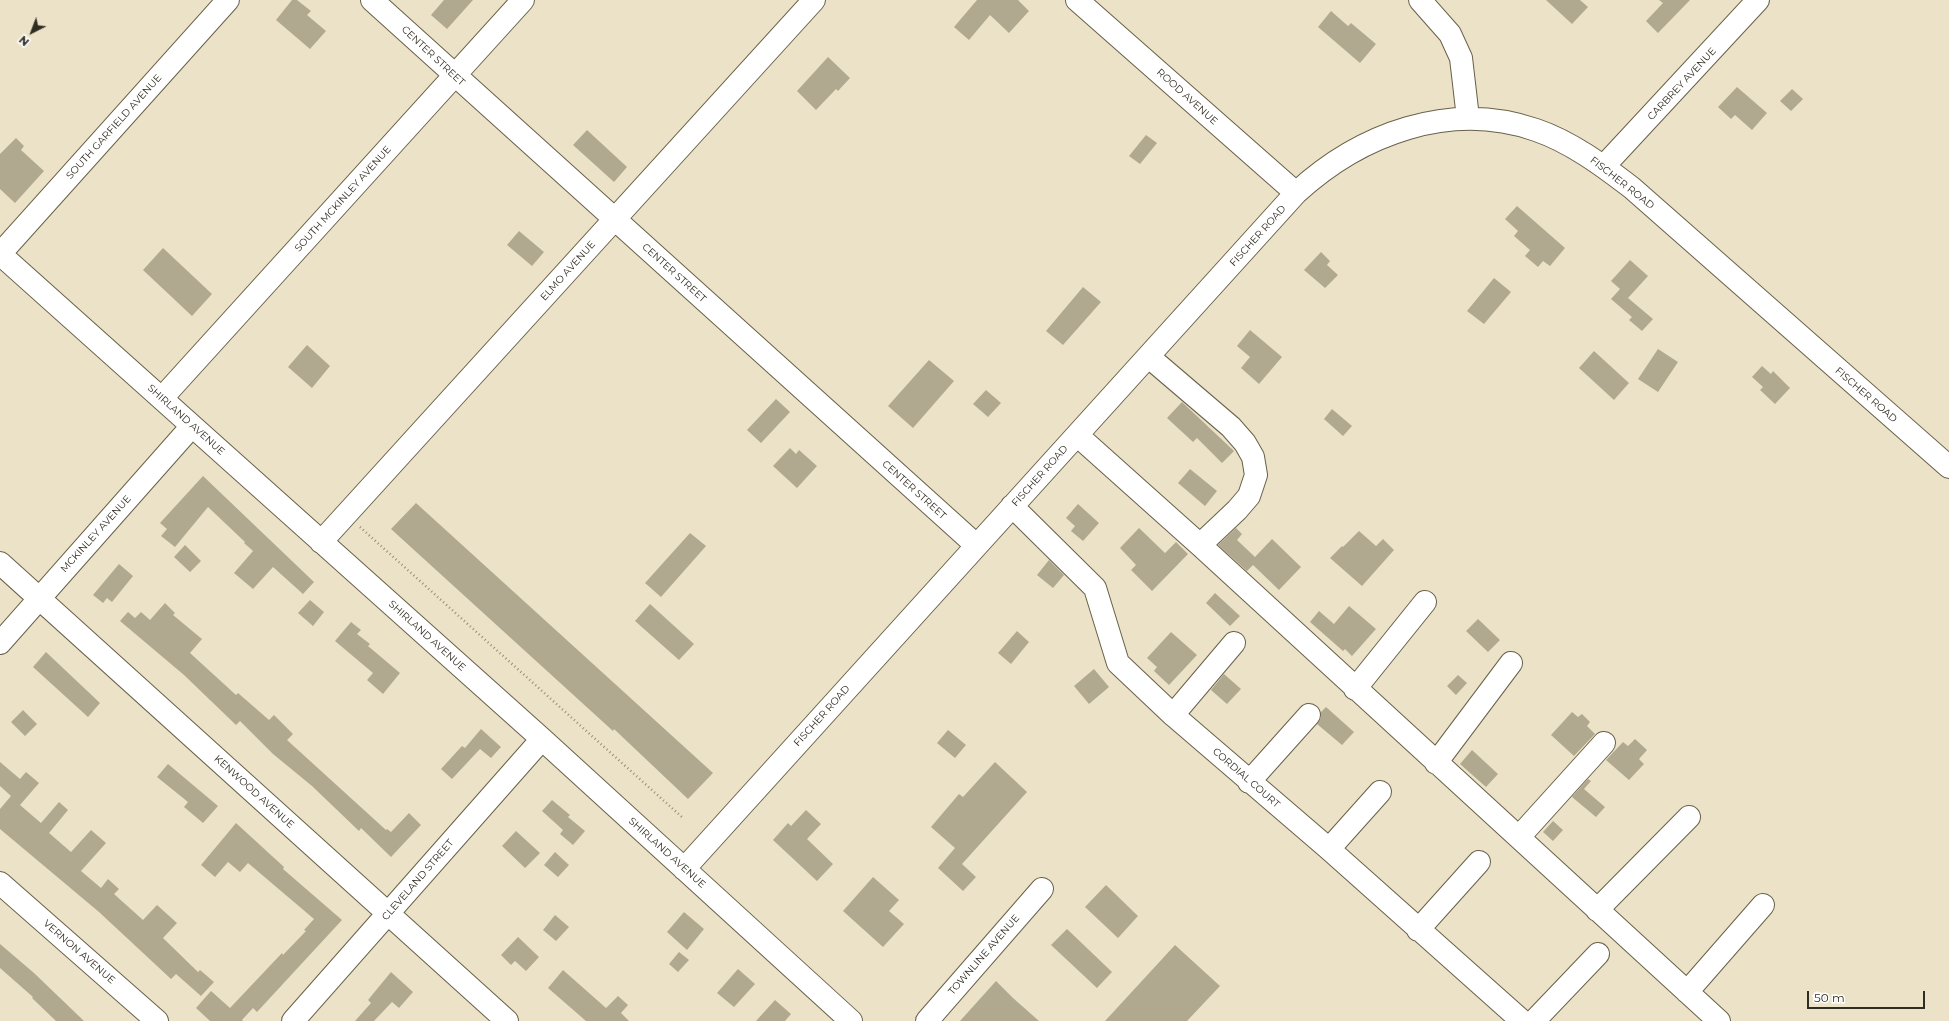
<!DOCTYPE html>
<style>
body{margin:0}
#map{position:relative;width:1949px;height:1021px;overflow:hidden;background:#ebe2c7;font-family:Montserrat,sans-serif}
canvas{display:block}
.north{position:absolute;left:12px;top:12px;width:40px;height:40px;-webkit-text-stroke:3px #fff;paint-order:stroke;rotate:222deg;font-size:11px;font-weight:700;line-height:16px;text-align:center;color:#2f2c22}
.north::after{content:'';display:block;margin:auto;width:14px;height:18px;background:#2f2c22;clip-path:polygon(50% 0,100% 100%,50% 72%,0 100%)}
.scale{position:absolute;left:1807px;top:991px;width:118px;height:18px;box-sizing:border-box;border:2px solid #2f2c22;border-top:0;padding-left:5px;font-size:12px;line-height:14px;white-space:nowrap;color:#2f2c22;-webkit-text-stroke:3px #fff;paint-order:stroke}
</style>
<div id="map">
<canvas width="1949" height="1021"></canvas>
<div class="north">N</div>
<div class="scale">50 m</div>
</div>
<script>
const ctx = document.querySelector('canvas').getContext('2d');
ctx.lineJoin = 'round';
function fillPath(path, color) { ctx.fillStyle = color; ctx.fill(path, 'evenodd'); }
function strokePath(path, color, width, dash) { ctx.strokeStyle = color; ctx.lineWidth = width; ctx.lineCap = dash ? 'butt' : 'round'; ctx.setLineDash(dash || []); ctx.stroke(path); }
function write(font, color, halo, rows, align = 'center') {
  ctx.font = font + ' Montserrat,sans-serif'; ctx.lineWidth = 3.5; ctx.setLineDash([]); ctx.textBaseline = 'middle'; ctx.strokeStyle = halo; ctx.fillStyle = color; for (const [text, x, y, turn = 0] of rows) {
    ctx.save(); ctx.translate(x, y); ctx.rotate((+turn || 0) * Math.PI / 180); ctx.textAlign = isNaN(turn) ? turn : align; if (halo) ctx.strokeText(text, 0, 0); ctx.fillText(text, 0, 0); ctx.restore();
  }
}
const building = new Path2D(`
 M 292,0 L 297,0 L 311,11 L 307,15 L 326,31 L 310,49 L 276,20 Z
 M 444,0 L 473,0 L 447,29 L 431,15 Z
 M 977,0 L 1018,0 L 1029,11 L 1009,33 L 990,15 L 969,40 L 954,27 Z
 M 1546,0 L 1580,0 L 1588,7 L 1572,24 Z
 M 1659,0 L 1690,0 L 1658,33 L 1646,21 L 1663,3 Z
 M 1331,11 L 1348,26 L 1351,23 L 1376,44 L 1360,63 L 1318,27 Z
 M 828,57 L 850,78 L 838,91 L 836,89 L 816,110 L 797,91 Z
 M 1737,87 L 1767,113 L 1752,130 L 1735,115 L 1731,119 L 1718,107 Z
 M 1792,89 L 1803,99 L 1791,111 L 1780,101 Z
 M 587,130 L 627,167 L 614,182 L 573,145 Z
 M 1146,135 L 1157,143 L 1140,164 L 1129,156 Z
 M 16,138 L 24,146 L 21,150 L 44,171 L 15,203 L 0,189 L 0,154 Z
 M 1517,206 L 1565,248 L 1550,266 L 1543,261 L 1538,267 L 1525,256 L 1530,250 L 1514,236 L 1518,231 L 1505,219 Z
 M 519,231 L 544,252 L 532,266 L 507,245 Z
 M 163,248 L 212,294 L 192,316 L 143,270 Z
 M 1321,252 L 1330,261 L 1327,265 L 1338,275 L 1325,288 L 1304,270 Z
 M 1630,260 L 1648,276 L 1628,298 L 1653,319 L 1642,331 L 1629,320 L 1632,317 L 1611,299 L 1620,289 L 1611,281 Z
 M 1494,278 L 1511,292 L 1484,324 L 1467,311 Z
 M 1083,287 L 1101,302 L 1063,345 L 1046,331 Z
 M 1250,330 L 1282,357 L 1259,384 L 1241,368 L 1250,357 L 1237,346 Z
 M 307,345 L 330,366 L 312,388 L 288,367 Z
 M 1658,349 L 1678,362 L 1658,392 L 1638,379 Z
 M 1594,351 L 1629,383 L 1614,400 L 1579,368 Z
 M 929,360 L 954,381 L 913,428 L 888,406 Z
 M 1762,366 L 1771,374 L 1773,371 L 1790,388 L 1775,404 L 1760,390 L 1763,387 L 1752,377 Z
 M 986,390 L 1001,403 L 988,417 L 973,404 Z
 M 776,399 L 790,412 L 761,443 L 747,430 Z
 M 1182,402 L 1234,451 L 1222,463 L 1197,438 L 1193,442 L 1167,418 Z
 M 1332,409 L 1352,426 L 1343,436 L 1324,419 Z
 M 790,448 L 796,454 L 799,450 L 817,466 L 797,488 L 773,466 Z
 M 1190,469 L 1217,491 L 1205,506 L 1178,483 Z
 M 203,476 L 314,582 L 303,594 L 273,567 L 253,589 L 234,573 L 253,551 L 244,543 L 245,542 L 208,507 L 175,547 L 161,536 L 167,529 L 160,523 Z
 M 416,503 L 713,773 L 688,799 L 614,729 L 613,731 L 391,529 Z
 M 1078,504 L 1099,523 L 1083,541 L 1071,531 L 1075,526 L 1066,518 Z
 M 1139,528 L 1165,553 L 1176,542 L 1188,554 L 1152,591 L 1131,570 L 1136,565 L 1120,548 Z
 M 1236,528 L 1242,534 L 1237,540 L 1255,557 L 1272,539 L 1301,567 L 1279,590 L 1253,565 L 1247,571 L 1218,545 Z
 M 1359,531 L 1376,546 L 1383,539 L 1394,550 L 1362,586 L 1330,558 L 1342,546 L 1343,547 Z
 M 690,533 L 706,546 L 661,597 L 645,583 Z
 M 185,545 L 201,561 L 190,572 L 174,557 Z
 M 1049,560 L 1064,575 L 1053,588 L 1037,575 Z
 M 119,564 L 133,576 L 112,602 L 107,598 L 103,603 L 93,595 Z
 M 1215,593 L 1240,616 L 1230,626 L 1206,603 Z
 M 310,600 L 324,612 L 313,626 L 298,613 Z
 M 165,603 L 175,613 L 173,615 L 202,639 L 190,653 L 236,695 L 238,693 L 269,720 L 274,715 L 293,734 L 287,740 L 386,830 L 387,829 L 391,832 L 409,813 L 421,825 L 391,857 L 361,828 L 359,831 L 312,786 L 273,754 L 240,721 L 236,725 L 184,675 L 120,621 L 128,612 L 135,618 L 141,612 L 150,620 Z
 M 650,604 L 694,644 L 679,660 L 635,621 Z
 M 1349,606 L 1376,629 L 1352,656 L 1345,649 L 1343,651 L 1310,622 L 1319,611 L 1334,624 Z
 M 1478,619 L 1500,640 L 1488,652 L 1466,631 Z
 M 351,622 L 361,630 L 357,634 L 370,644 L 368,646 L 400,673 L 383,694 L 367,680 L 373,673 L 335,641 Z
 M 1017,631 L 1029,642 L 1011,664 L 998,653 Z
 M 1171,632 L 1197,655 L 1169,685 L 1154,671 L 1157,667 L 1147,658 Z
 M 46,652 L 100,703 L 88,717 L 33,667 Z
 M 1094,669 L 1109,687 L 1089,704 L 1074,686 Z
 M 1224,674 L 1241,689 L 1227,704 L 1211,690 Z
 M 1458,675 L 1467,683 L 1456,695 L 1447,686 Z
 M 1326,707 L 1354,732 L 1342,745 L 1317,724 L 1321,718 L 1321,712 Z
 M 23,710 L 37,724 L 25,736 L 11,722 Z
 M 1572,712 L 1578,717 L 1582,714 L 1590,722 L 1587,726 L 1595,734 L 1574,756 L 1551,735 Z
 M 481,729 L 501,747 L 491,758 L 480,749 L 452,779 L 441,769 L 462,746 L 465,748 Z
 M 948,730 L 966,745 L 955,758 L 937,743 Z
 M 1635,739 L 1647,750 L 1639,759 L 1644,764 L 1629,780 L 1606,760 L 1623,742 L 1628,746 Z
 M 1472,750 L 1498,774 L 1486,787 L 1460,764 Z
 M 0,762 L 20,779 L 26,772 L 39,783 L 20,805 L 41,823 L 59,802 L 68,810 L 49,833 L 71,852 L 91,830 L 106,843 L 81,871 L 101,888 L 108,879 L 119,889 L 114,894 L 143,920 L 157,905 L 177,923 L 163,938 L 198,972 L 200,970 L 214,982 L 201,996 L 176,974 L 171,979 L 99,912 L 0,829 L 0,809 L 11,796 L 0,786 Z
 M 995,762 L 1027,792 L 962,864 L 976,877 L 963,891 L 938,868 L 955,848 L 931,827 L 959,794 L 963,797 Z
 M 168,764 L 218,806 L 203,823 L 184,807 L 188,802 L 157,777 Z
 M 1588,779 L 1591,781 L 1584,789 L 1605,807 L 1596,817 L 1572,797 Z
 M 552,800 L 570,815 L 568,817 L 585,831 L 573,845 L 560,834 L 563,830 L 542,811 Z
 M 806,810 L 821,824 L 807,839 L 833,864 L 817,881 L 773,840 L 788,823 L 791,826 Z
 M 1553,821 L 1563,830 L 1553,841 L 1543,832 Z
 M 236,823 L 284,867 L 283,869 L 342,920 L 257,1012 L 253,1008 L 242,1020 L 243,1021 L 210,1021 L 196,1008 L 211,991 L 230,1008 L 282,953 L 283,955 L 306,931 L 304,930 L 314,919 L 248,863 L 240,872 L 228,862 L 215,877 L 201,865 Z
 M 516,831 L 540,853 L 525,868 L 502,846 Z
 M 555,852 L 569,865 L 558,877 L 544,865 Z
 M 873,877 L 899,900 L 889,911 L 904,924 L 883,947 L 843,911 Z
 M 1106,885 L 1138,916 L 1118,938 L 1085,907 Z
 M 684,912 L 704,929 L 687,950 L 667,932 Z
 M 555,915 L 569,927 L 556,941 L 543,930 Z
 M 1067,929 L 1112,972 L 1097,988 L 1051,945 Z
 M 518,937 L 539,957 L 526,971 L 515,961 L 511,965 L 501,955 Z
 M 0,944 L 34,973 L 84,1021 L 56,1021 L 32,998 L 33,997 L 0,968 Z
 M 1175,945 L 1220,986 L 1187,1021 L 1105,1021 Z
 M 679,952 L 689,960 L 678,972 L 669,964 Z
 M 738,969 L 755,984 L 734,1007 L 717,993 Z
 M 563,970 L 606,1008 L 618,996 L 628,1005 L 621,1013 L 629,1021 L 586,1021 L 548,988 Z
 M 391,972 L 413,992 L 399,1008 L 392,1002 L 374,1021 L 355,1021 L 371,1003 L 368,1000 Z
 M 996,981 L 1013,998 L 1039,1021 L 960,1021 Z
 M 775,1000 L 791,1014 L 785,1021 L 756,1021 Z`);
const path = new Path2D(`
 M 360,527 L 683,818`);
const minor = new Path2D(`
 M 372,0 L 976,545
 M 1077,0 L 1296,193
 M 1420,0 L 1450,34 L 1461,58 L 1468,118
 M 1604,166 L 1758,0
 M 0,254 L 542,739 L 851,1021
 M 0,254 L 228,0
 M 1149,357 L 1231,427 L 1245,443 L 1253,457 L 1256,475 L 1249,496 L 1237,510 L 1200,545
 M 162,398 L 523,0
 M 1077,435 L 1200,545 L 1719,1021
 M 1012,506 L 1095,588 L 1118,663 L 1173,715 L 1329,849 L 1522,1021
 M 321,542 L 814,0
 M 0,563 L 507,1021
 M 0,643 L 192,426
 M 1355,689 L 1425,602
 M 1173,715 L 1234,643
 M 1436,763 L 1511,663
 M 1249,782 L 1309,715
 M 1519,837 L 1604,743
 M 1329,849 L 1380,792
 M 684,869 L 1296,193 C 1360,134 1450,100 1536,130 C 1571,142 1602,165 1632,188 L 1949,467
 M 0,883 L 157,1021
 M 1597,910 L 1689,817
 M 1418,930 L 1479,862
 M 1687,992 L 1763,905
 M 293,1021 L 542,739
 M 927,1021 L 1042,889
 M 1534,1021 L 1598,954`);
const streetNames = [
 ["CENTER STREET",433,56,43],
 ["CARBREY AVENUE",1682,84,-47],
 ["ROOD AVENUE",1187,97,42],
 ["SOUTH GARFIELD AVENUE",114,127,-48],
 ["FISCHER ROAD",1622,183,38],
 ["SOUTH MCKINLEY AVENUE",343,199,-48],
 ["FISCHER ROAD",1258,236,-48],
 ["ELMO AVENUE",568,271,-48],
 ["CENTER STREET",674,273,42],
 ["FISCHER ROAD",1866,395,41],
 ["SHIRLAND AVENUE",186,420,42],
 ["FISCHER ROAD",1040,476,-48],
 ["CENTER STREET",914,490,42],
 ["MCKINLEY AVENUE",96,534,-48],
 ["SHIRLAND AVENUE",427,636,42],
 ["FISCHER ROAD",822,716,-48],
 ["CORDIAL COURT",1246,778,41],
 ["KENWOOD AVENUE",254,792,42],
 ["SHIRLAND AVENUE",667,853,42],
 ["CLEVELAND STREET",418,880,-49],
 ["VERNON AVENUE",79,952,41],
 ["TOWNLINE AVENUE",984,955,-49]
];
fillPath(building, '#b1a98f');
strokePath(minor, '#686149', 24);
strokePath(path, '#948e7b', 2.5, [1, 3]);
strokePath(minor, '#fff', 22);
write('10px', '#2f2c22', '#fff', streetNames);
</script>
